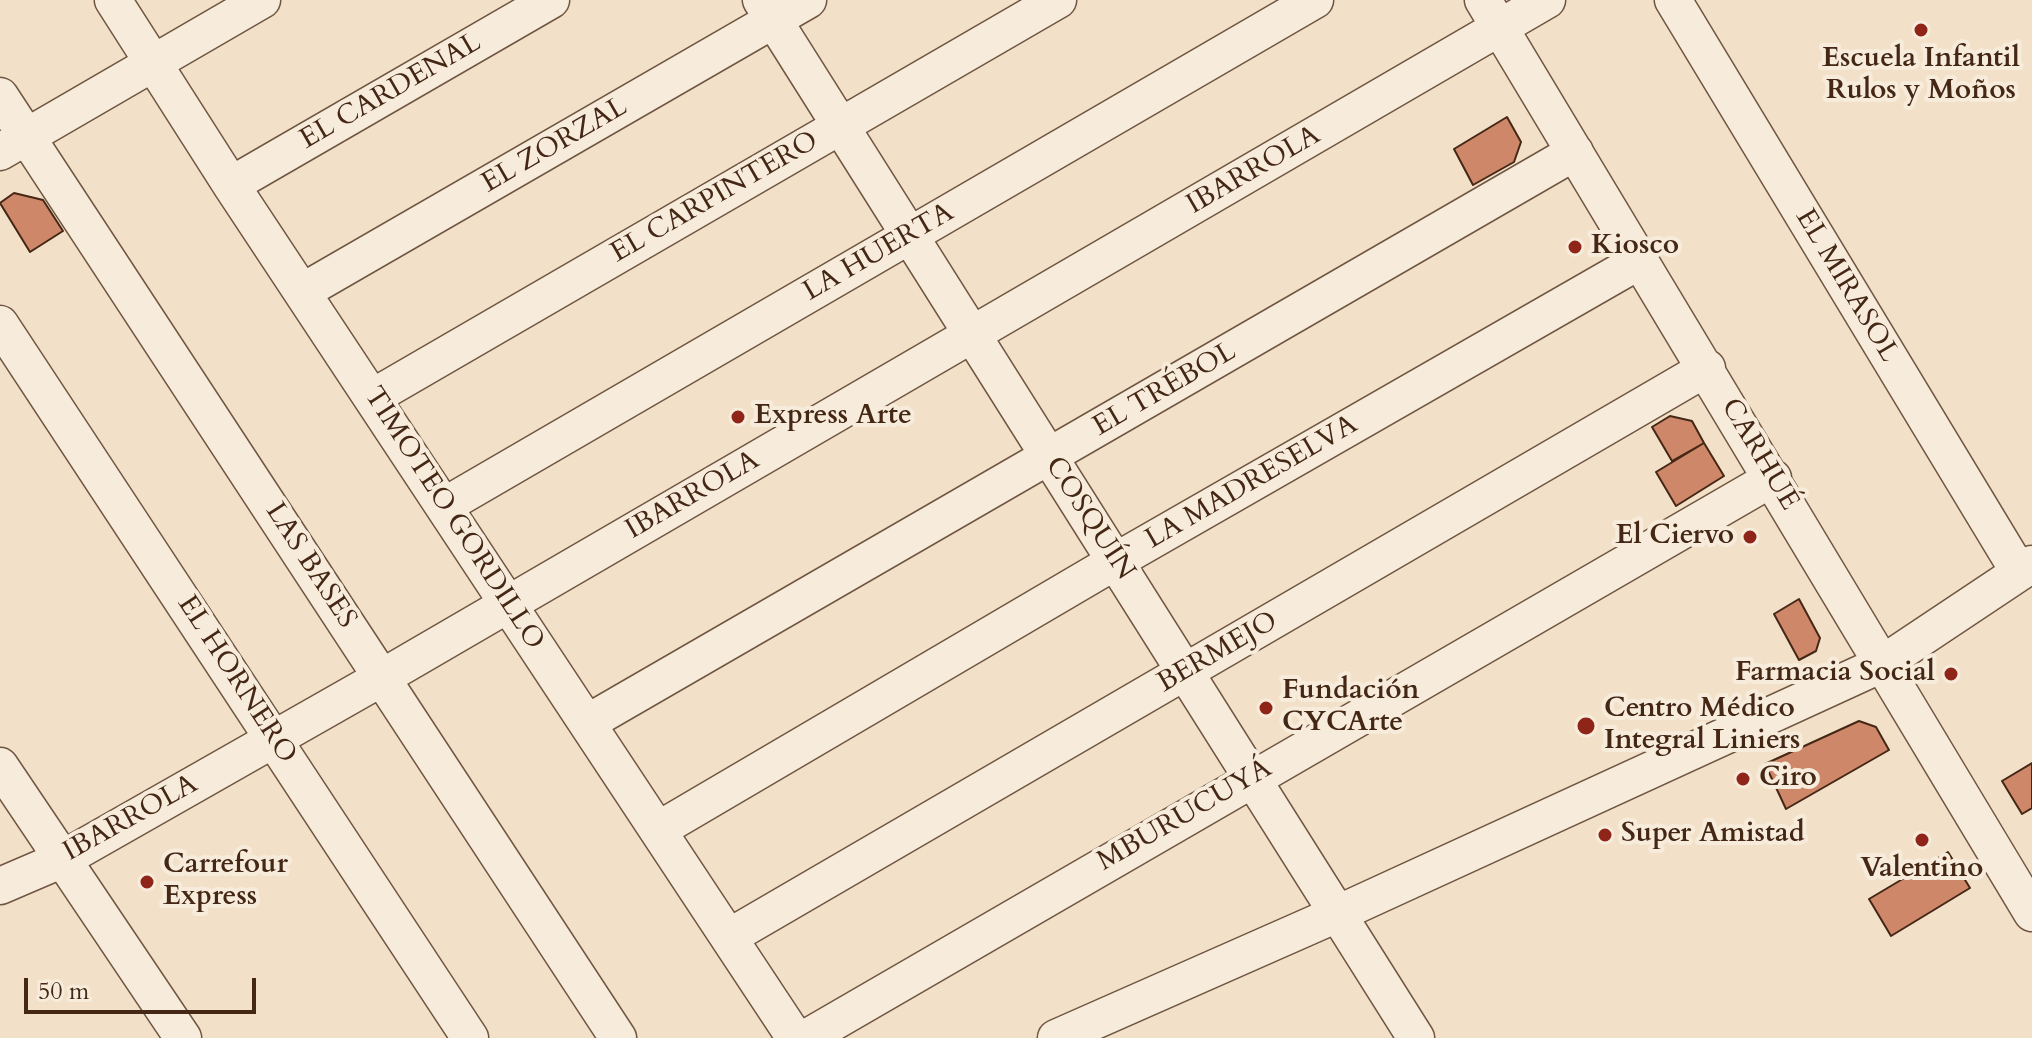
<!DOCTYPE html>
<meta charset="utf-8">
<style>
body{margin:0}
#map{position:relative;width:2032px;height:1038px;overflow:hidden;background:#f2e1c8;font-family:Cardo,serif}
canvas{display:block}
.scale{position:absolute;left:24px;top:978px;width:232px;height:36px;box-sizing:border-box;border:4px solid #452715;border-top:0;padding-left:10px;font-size:24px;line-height:28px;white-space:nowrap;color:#452715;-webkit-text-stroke:6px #f7ecdb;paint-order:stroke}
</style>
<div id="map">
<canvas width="2032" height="1038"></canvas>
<div class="scale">50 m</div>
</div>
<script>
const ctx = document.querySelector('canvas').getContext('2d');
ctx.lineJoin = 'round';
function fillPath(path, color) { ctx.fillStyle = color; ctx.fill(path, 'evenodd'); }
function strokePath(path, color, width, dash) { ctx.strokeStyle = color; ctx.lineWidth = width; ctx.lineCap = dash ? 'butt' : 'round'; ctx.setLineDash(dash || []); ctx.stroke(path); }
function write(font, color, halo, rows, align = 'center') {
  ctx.font = font + ' Cardo,serif'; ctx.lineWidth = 8; ctx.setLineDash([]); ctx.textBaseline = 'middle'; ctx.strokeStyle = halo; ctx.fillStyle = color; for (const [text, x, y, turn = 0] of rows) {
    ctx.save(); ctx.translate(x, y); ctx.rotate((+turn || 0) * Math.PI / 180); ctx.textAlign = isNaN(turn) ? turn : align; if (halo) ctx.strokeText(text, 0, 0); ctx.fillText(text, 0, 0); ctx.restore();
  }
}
const building = new Path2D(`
 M 1507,117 L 1521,142 L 1514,162 L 1473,185 L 1454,149 Z
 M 14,193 L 43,200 L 63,231 L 30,252 L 0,203 Z
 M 1670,416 L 1692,421 L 1704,443 L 1672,461 L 1652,427 Z
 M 1704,443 L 1724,476 L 1676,506 L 1656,472 Z
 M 1799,599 L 1820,638 L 1816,651 L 1799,660 L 1774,614 Z
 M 1859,721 L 1876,727 L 1889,750 L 1786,809 L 1765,764 Z
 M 2032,763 L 2032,808 L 2022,814 L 2002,781 Z
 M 1948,852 L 1970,888 L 1891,936 L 1869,899 Z`);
const minor = new Path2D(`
 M 113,0 L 231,185 L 795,1038
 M 761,0 L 1416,1038
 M 1483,0 L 2032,913
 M 1673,0 L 2019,572
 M 0,96 L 618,1038
 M 0,152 L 262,0
 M 231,185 L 551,0
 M 302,292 L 808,0
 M 0,324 L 470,1038
 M 373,397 L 1058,0
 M 444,506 L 1315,0
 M 587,723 L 1575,152
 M 0,766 L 183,1038
 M 658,830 L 1116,561 L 1641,260
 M 0,886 L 63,859 L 383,677 L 1547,0
 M 729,937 L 1707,368
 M 806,1038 L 1773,478
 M 1056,1038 L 1337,914 L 1882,664 L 2032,564`);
const markers = [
 [1921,30,8,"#8f2418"],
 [1575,247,8,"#8f2418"],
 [738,417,8,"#8f2418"],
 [1750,537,8,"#8f2418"],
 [1951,674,8,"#8f2418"],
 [1266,708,8,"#8f2418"],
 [1586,726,10,"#8f2418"],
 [1743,779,8,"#8f2418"],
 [1605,835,8,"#8f2418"],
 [1922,840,8,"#8f2418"],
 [147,882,8,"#8f2418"]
];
const poiNames = [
 ["Escuela Infantil",1921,60,"center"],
 ["Rulos y Moños",1921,92,"center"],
 ["Kiosco",1591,247],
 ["Express Arte",754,417],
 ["El Ciervo",1734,537,"right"],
 ["Farmacia Social",1935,674,"right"],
 ["Fundación",1282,692],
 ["CYCArte",1282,724],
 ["Centro Médico",1604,710],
 ["Integral Liniers",1604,742],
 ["Ciro",1759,779],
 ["Super Amistad",1621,835],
 ["Carrefour",163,866],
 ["Express",163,898],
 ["Valentino",1922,870,"center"]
];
const streetNames = [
 ["EL CARDENAL",391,92,-30],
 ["EL ZORZAL",555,146,-30],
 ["IBARROLA",1254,171,-30],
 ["EL CARPINTERO",715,198,-30],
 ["LA HUERTA",879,253,-30],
 ["EL MIRASOL",1846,286,59],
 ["EL TRÉBOL",1165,390,-30],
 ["CARHUÉ",1759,455,59],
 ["LA MADRESELVA",1252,483,-30],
 ["IBARROLA",693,496,-30],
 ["TIMOTEO GORDILLO",453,519,57],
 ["COSQUÍN",1089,519,57],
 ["LAS BASES",310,566,57],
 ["BERMEJO",1218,653,-30],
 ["EL HORNERO",236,680,57],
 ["MBURUCUYÁ",1185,816,-30],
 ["IBARROLA",131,819,-29]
];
fillPath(building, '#cf876a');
strokePath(building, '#452715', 2);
strokePath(minor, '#705642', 39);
strokePath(minor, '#f7ecdb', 36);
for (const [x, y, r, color] of markers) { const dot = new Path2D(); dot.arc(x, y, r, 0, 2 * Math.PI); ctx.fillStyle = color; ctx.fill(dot); strokePath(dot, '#f7ecdb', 3); }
write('bold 28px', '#452715', '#f7ecdb', poiNames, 'left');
write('28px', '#452715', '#f7ecdb', streetNames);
</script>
